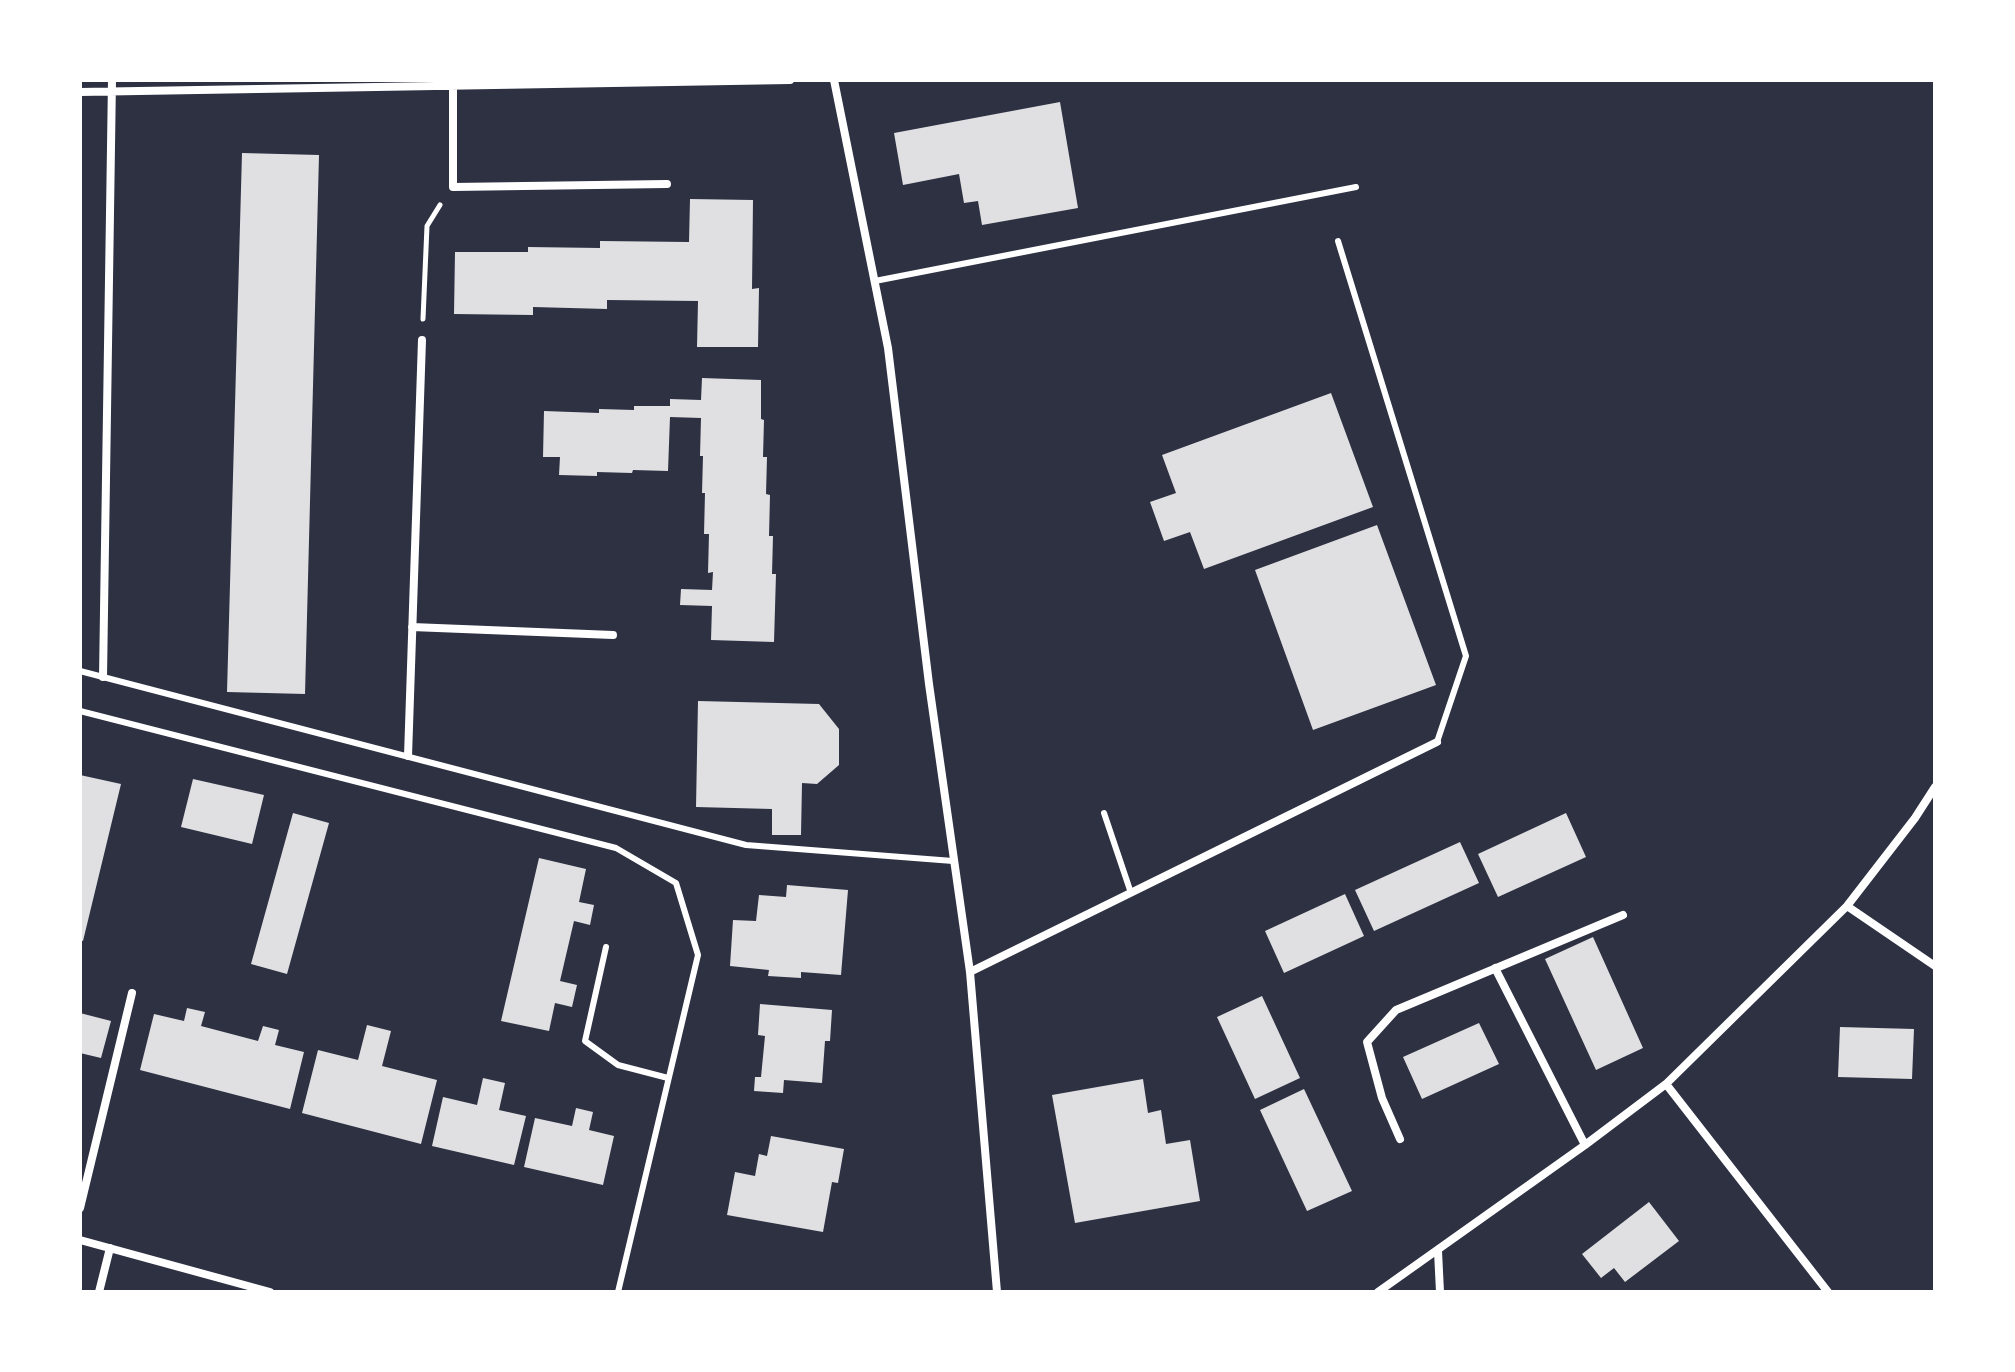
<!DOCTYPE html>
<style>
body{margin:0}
#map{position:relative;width:2015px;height:1372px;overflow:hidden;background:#2d3142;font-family:"Sofia Sans Condensed",sans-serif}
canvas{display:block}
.frame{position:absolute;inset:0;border:82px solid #fff;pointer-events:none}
</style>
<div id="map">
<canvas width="2015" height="1372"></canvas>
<div class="frame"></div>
</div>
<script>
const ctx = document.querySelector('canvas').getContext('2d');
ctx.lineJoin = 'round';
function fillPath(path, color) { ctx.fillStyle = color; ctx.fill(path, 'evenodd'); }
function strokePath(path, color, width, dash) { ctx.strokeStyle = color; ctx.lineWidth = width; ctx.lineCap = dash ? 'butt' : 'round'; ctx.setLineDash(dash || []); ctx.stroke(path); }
const building = new Path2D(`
 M 1060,102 L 1078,208 L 982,225 L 978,201 L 964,203 L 959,174 L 903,185 L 894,133 Z
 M 242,153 L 319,155 L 305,694 L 227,692 Z
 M 690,199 L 753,200 L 752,289 L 759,288 L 758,347 L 697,347 L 698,301 L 607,300 L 607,309 L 533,307 L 533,315 L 454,314 L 455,252 L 528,252 L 528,247 L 600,248 L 600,241 L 689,242 Z
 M 702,378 L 761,380 L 761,419 L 764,420 L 763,457 L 767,457 L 766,494 L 770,495 L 769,536 L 773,536 L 772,574 L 776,574 L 774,642 L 711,640 L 712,606 L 680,605 L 681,589 L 712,590 L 713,572 L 708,573 L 709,534 L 704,534 L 705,493 L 702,493 L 703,456 L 700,456 L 701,418 L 670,417 L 668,471 L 633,470 L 632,473 L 597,472 L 597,476 L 559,475 L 560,457 L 543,457 L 544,411 L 599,413 L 599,409 L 634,410 L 634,406 L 670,406 L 670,399 L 701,400 Z
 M 1331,393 L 1373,507 L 1204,569 L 1190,532 L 1164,541 L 1150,502 L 1176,493 L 1162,455 Z
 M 1377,525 L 1436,685 L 1313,730 L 1255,570 Z
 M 698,701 L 819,704 L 839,729 L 839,765 L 817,784 L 802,783 L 801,835 L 772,835 L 772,809 L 696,807 Z
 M 80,775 L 121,784 L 83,941 L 80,940 Z
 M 193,779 L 264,795 L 252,844 L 181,827 Z
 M 293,813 L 329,823 L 287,974 L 251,964 Z
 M 1566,813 L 1586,857 L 1498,897 L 1478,854 Z
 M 1460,842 L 1479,883 L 1374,931 L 1355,890 Z
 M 539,858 L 586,869 L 579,902 L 594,905 L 590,925 L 574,921 L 560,981 L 577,985 L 572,1007 L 555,1003 L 549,1031 L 501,1021 Z
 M 787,885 L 848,890 L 841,975 L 801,972 L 801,978 L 768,976 L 769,970 L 730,966 L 733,920 L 756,921 L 759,895 L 786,897 Z
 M 1345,894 L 1364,936 L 1284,973 L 1265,931 Z
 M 1593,937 L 1643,1048 L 1596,1070 L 1545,959 Z
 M 1262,996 L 1300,1078 L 1255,1099 L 1217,1017 Z
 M 760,1004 L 832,1010 L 830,1041 L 825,1041 L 822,1083 L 784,1080 L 783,1093 L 754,1091 L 755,1077 L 761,1077 L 765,1036 L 758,1035 Z
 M 187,1008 L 205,1012 L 201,1026 L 258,1041 L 263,1026 L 279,1030 L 275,1045 L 304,1052 L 290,1109 L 140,1070 L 154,1014 L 184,1021 Z
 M 80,1013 L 111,1021 L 101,1058 L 80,1053 Z
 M 1479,1023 L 1499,1064 L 1422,1099 L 1403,1057 Z
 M 367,1025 L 391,1031 L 382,1066 L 437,1080 L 421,1144 L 302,1113 L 318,1050 L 358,1060 Z
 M 1840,1027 L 1914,1029 L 1912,1079 L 1838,1077 Z
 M 483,1078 L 505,1083 L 499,1110 L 526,1116 L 514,1165 L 432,1146 L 443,1097 L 477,1105 Z
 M 1143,1079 L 1148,1113 L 1161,1110 L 1166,1144 L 1190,1140 L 1200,1201 L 1075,1223 L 1052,1095 Z
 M 1304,1089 L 1352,1191 L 1307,1211 L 1260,1110 Z
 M 576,1108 L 593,1112 L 589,1130 L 614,1136 L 603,1185 L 524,1167 L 535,1118 L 572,1126 Z
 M 771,1136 L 844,1149 L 838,1183 L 832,1182 L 823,1232 L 727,1215 L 735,1172 L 755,1176 L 759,1154 L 767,1156 Z
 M 1649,1202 L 1679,1241 L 1625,1282 L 1614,1268 L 1601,1278 L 1582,1254 Z`);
const path = new Path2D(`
 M 423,319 L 427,226 L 440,205`);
const service = new Path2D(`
 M 1338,241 L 1466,656 L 1437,742
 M 875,281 L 1356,187
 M 80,671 L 746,845 L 953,861
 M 80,711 L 616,848 L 676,883 L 698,955 L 618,1292
 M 1104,813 L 1131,893
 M 606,947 L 585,1041 L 618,1065 L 668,1078`);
const minor = new Path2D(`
 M 834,80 L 888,348 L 929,684 L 970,972 L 997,1292
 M 453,85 L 453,187 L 667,184
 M 80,92 L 790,80
 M 412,627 L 613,635
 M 103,677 L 112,80
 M 408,756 L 422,340
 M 1847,906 L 1935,966
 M 1495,968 L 1585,1145
 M 970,972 L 1437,742
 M 1666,1084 L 1828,1292
 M 1400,1139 L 1382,1098 L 1367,1042 L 1396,1010 L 1623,915
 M 80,1208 L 132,993
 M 80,1240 L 270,1292
 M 1438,1251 L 1440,1292
 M 99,1292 L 110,1248
 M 1378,1292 L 1585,1145 L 1666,1084 L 1847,906 L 1915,818 L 1935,787`);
fillPath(building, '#e0e0e3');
strokePath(path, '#fff', 5);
strokePath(service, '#fff', 6);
strokePath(minor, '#fff', 8);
</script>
